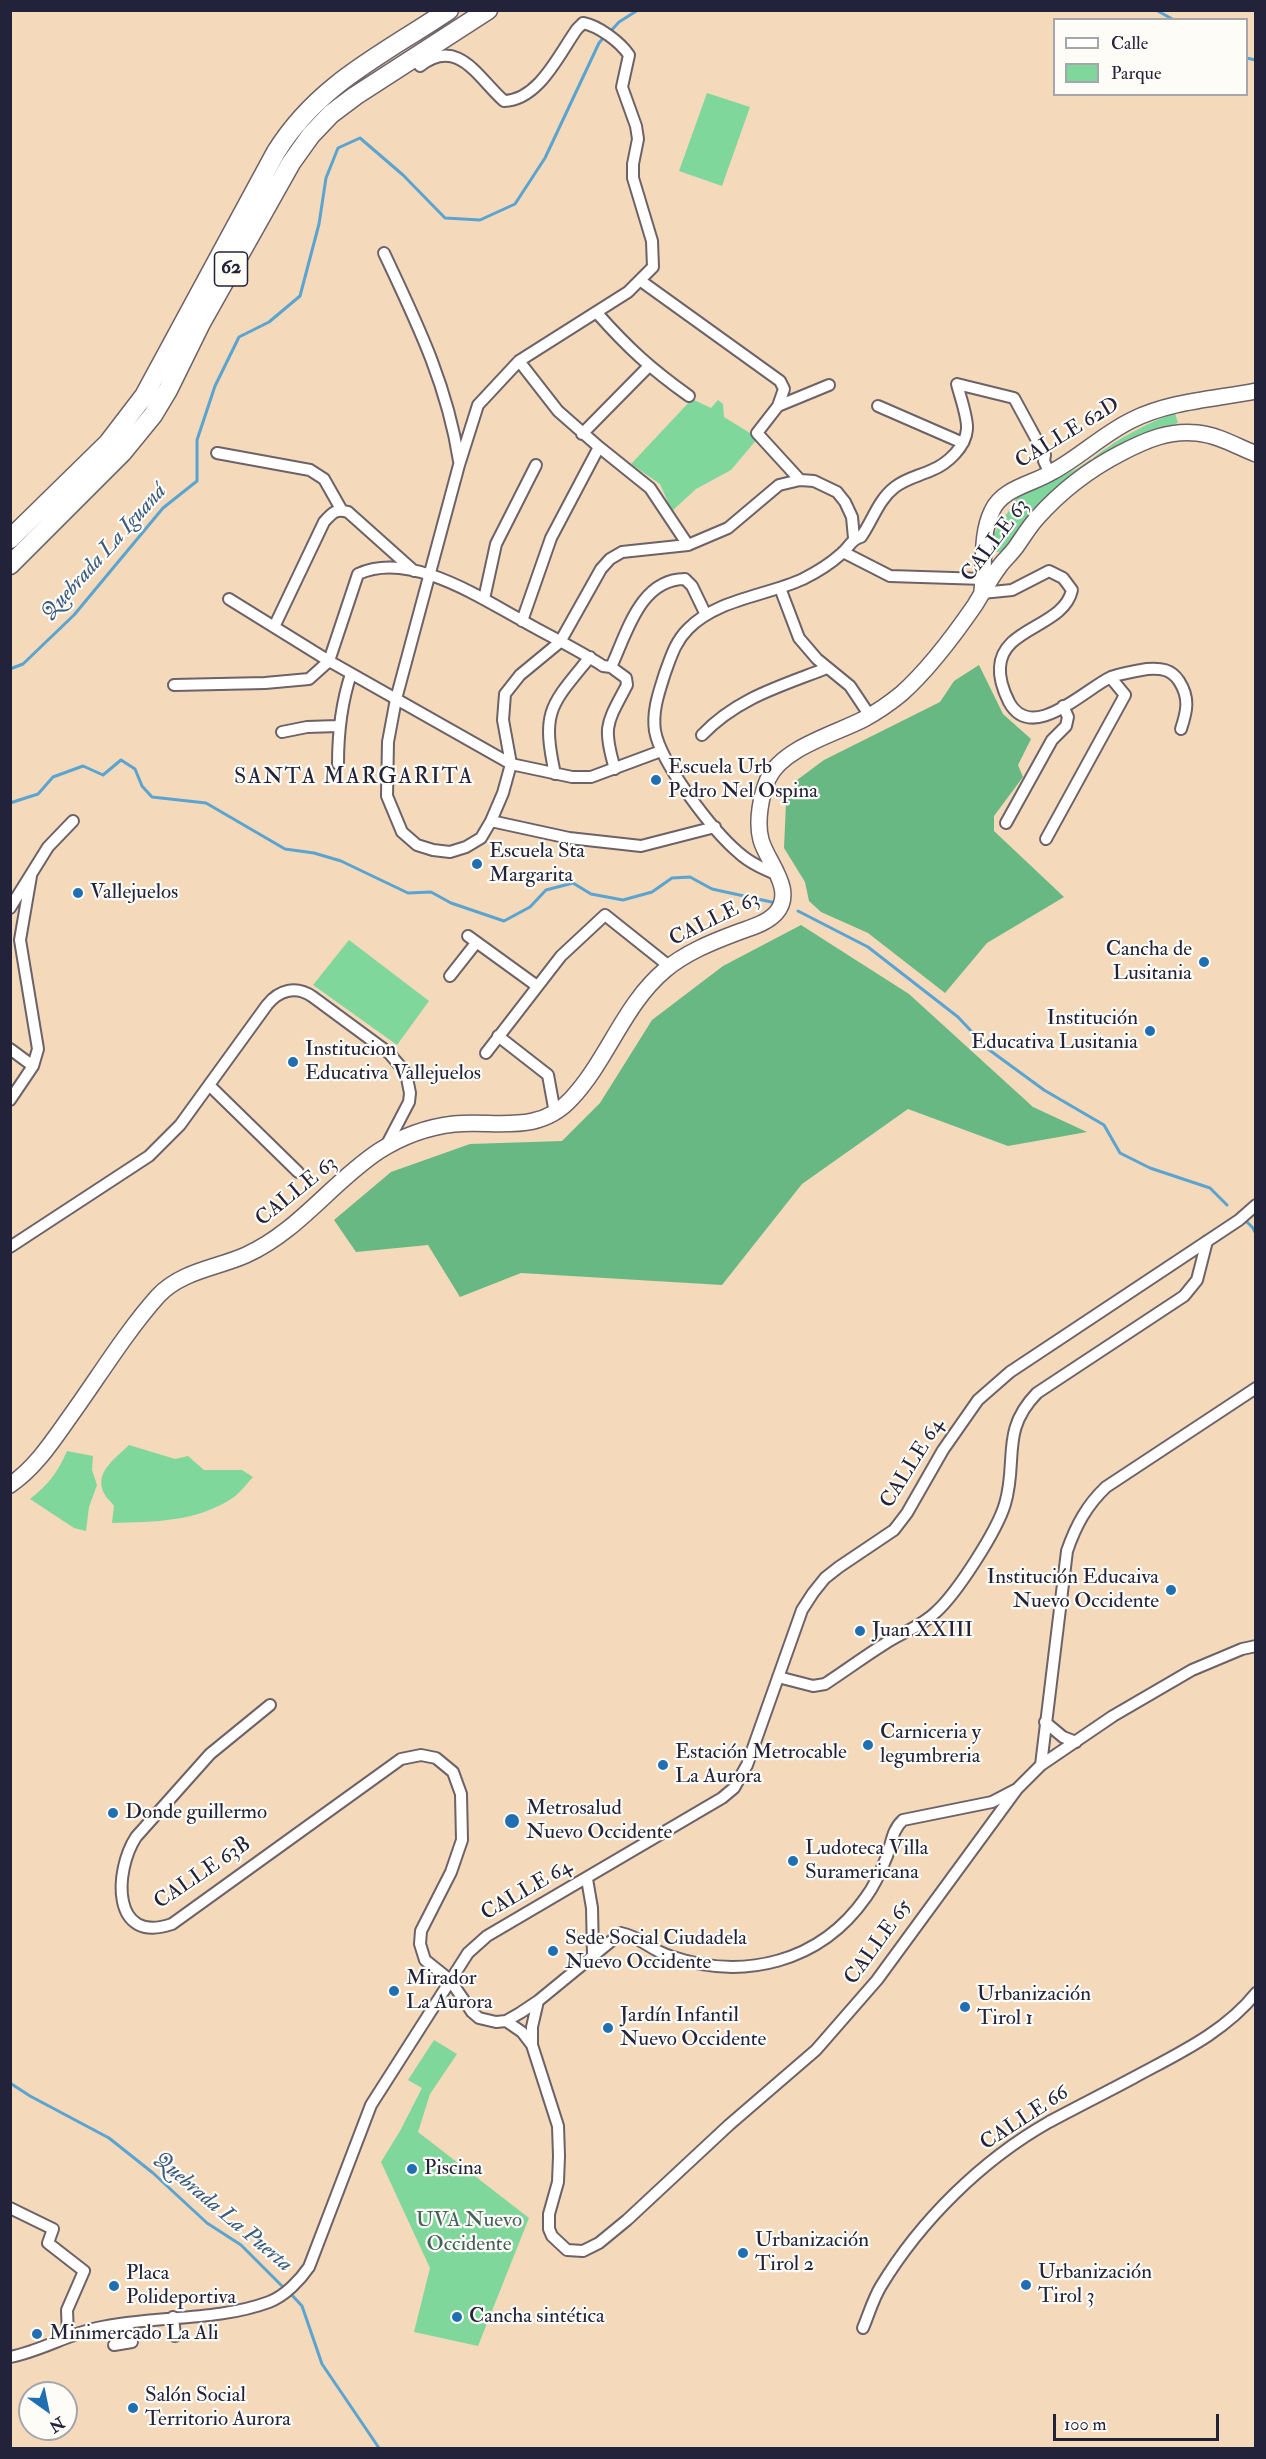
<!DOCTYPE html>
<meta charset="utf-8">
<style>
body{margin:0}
#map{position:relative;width:1266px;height:2459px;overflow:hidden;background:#f4d9bb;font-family:"IM FELL Double Pica",serif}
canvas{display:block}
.frame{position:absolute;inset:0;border:12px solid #22223b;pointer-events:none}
.legend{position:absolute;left:1053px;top:18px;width:195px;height:78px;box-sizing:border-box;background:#fdfcf7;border:2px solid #a5a5ac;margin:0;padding:8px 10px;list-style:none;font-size:18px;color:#22223b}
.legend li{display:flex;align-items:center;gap:12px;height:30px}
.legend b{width:30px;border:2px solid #a5a5ac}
.north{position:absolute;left:18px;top:2381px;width:60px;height:60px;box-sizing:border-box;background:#fdfcf7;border:2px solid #a5a5ac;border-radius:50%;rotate:147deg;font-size:16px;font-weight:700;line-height:24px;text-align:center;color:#22223b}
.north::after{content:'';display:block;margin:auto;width:21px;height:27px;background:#1f6fb2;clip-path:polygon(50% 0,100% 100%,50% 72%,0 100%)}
.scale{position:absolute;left:1053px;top:2414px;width:166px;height:27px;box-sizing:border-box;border:3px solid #22223b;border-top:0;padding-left:8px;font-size:18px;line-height:21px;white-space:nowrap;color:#22223b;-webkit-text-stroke:4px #fdfcf7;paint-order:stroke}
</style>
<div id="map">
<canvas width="1266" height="2459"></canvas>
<div class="frame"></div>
<ul class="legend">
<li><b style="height:8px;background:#fff"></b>Calle</li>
<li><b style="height:16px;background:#80d79b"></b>Parque</li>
</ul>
<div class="north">N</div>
<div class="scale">100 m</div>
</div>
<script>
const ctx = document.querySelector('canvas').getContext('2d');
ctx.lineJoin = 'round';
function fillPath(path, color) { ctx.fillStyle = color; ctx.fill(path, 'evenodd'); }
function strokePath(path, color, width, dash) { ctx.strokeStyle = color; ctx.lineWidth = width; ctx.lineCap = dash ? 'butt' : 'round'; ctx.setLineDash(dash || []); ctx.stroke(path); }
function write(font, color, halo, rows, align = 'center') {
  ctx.font = font + ' "IM FELL Double Pica",serif'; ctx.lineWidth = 4.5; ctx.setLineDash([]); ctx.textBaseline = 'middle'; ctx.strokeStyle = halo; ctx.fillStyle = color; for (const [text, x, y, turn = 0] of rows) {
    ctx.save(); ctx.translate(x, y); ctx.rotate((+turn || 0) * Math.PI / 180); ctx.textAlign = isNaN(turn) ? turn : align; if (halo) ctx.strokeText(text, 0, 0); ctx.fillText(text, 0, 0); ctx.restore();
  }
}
const green = new Path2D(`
 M 707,93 L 750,107 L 722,186 L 679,171 Z
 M 692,399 L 711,408 L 718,400 L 723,404 L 724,417 L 758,438 L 731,470 L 696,489 L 672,511 L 660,484 L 631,464 Z
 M 1175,413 L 1178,423 L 1141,434 L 1099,459 L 1093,458 C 1119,438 1145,424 1175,413 Z
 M 1091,459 L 1092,465 L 1000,552 L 992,552 L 993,535 L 1017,498 L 1078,468 Z
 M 349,940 L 429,1001 L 397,1045 L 313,985 Z
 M 129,1445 L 175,1459 L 188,1456 L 204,1470 L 242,1470 L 253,1477 C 247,1483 241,1492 234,1497 C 198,1522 154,1522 112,1523 L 114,1506 C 111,1501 107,1499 105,1495 C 92,1473 116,1458 129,1445 Z
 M 67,1451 L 93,1456 L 92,1470 L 97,1485 L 89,1507 L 86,1531 L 74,1528 L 30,1499 C 48,1485 58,1472 67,1451 Z
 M 434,2040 L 457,2054 L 430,2094 L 418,2132 L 529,2218 L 478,2346 L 414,2332 L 430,2268 L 381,2162 L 400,2131 L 422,2088 L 408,2080 Z`);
const forest = new Path2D(`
 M 979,665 L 1003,714 L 1031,739 L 1018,765 L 1023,777 L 994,816 L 994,831 L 1064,897 L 987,943 L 945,993 L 868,933 L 821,912 L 809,901 L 805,882 L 784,848 L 786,803 L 797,780 L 824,760 L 940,702 L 954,681 Z
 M 801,925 L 909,994 L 1033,1107 L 1087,1132 L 1008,1146 L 908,1109 L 802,1184 L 722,1285 L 521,1273 L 460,1297 L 428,1245 L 356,1252 L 334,1220 L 391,1172 L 470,1144 L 562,1141 L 600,1103 L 652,1020 L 723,966 Z`);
const stream = new Path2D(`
 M 1156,10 L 1174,20
 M 609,33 L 619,22 L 638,10
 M 1246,58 L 1256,60
 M 10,669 L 23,664 L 74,615 L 163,508 L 197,481 L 197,440 L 215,386 L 239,337 L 269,322 L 300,296 L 319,224 L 326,178 L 338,148 L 360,138 L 403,175 L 445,218 L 480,220 L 515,204 L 545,158 L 599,43 L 604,37
 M 10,803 L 38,794 L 53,777 L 83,766 L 103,775 L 121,760 L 135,769 L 142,786 L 152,797 L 206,803 L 285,849 L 314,853 L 341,861 L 408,893 L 431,892 L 451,903 L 504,921 L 530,907 L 546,890 L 573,883 L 591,894 L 623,900 L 652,892 L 672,878 L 690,877 L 712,889 L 776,903
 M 798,911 L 868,947 L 958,1017 L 988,1049 L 1044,1090 L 1104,1125 L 1120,1153 L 1150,1168 L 1210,1188 L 1227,1205
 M 1244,1219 L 1253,1228 L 1256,1234
 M 10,2083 L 30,2096 L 109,2138 L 153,2173 L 207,2223 L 241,2245 L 285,2289
 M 290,2293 L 302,2306 L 322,2364 L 379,2448`);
const minor = new Path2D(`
 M 420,66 C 458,36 478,78 504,101 C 539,100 559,54 577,29 L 583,23 C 599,26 620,42 629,55 L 622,87 L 636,126 L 638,139 L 633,164 L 633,178 L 652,241 L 653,267 L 628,292 L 519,361 L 478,405 L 459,465 L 396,699 L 388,742 L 387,796 L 402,832 L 417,845 L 433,850 L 450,852 L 466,847 L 481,838 L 491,821 L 503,793 L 511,764 L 503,720 L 505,694 L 520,675 L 560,642 L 601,569 L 610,559 L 622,552 L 688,545 L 728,528 L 779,485 L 800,480 L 814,481 L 837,492 L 845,502 L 852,517 L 854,538
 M 384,253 C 417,323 447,384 459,461
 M 641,281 L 780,381 L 784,389 L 778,406 L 757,433 L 800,480
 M 597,313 C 628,348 651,369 689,396
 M 519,361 L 558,411 L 599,447 L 650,488 L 688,545
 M 778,406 L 829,385
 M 878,406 L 963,443
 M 582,434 L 648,367
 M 217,453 L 310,470 L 324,479 L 341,509
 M 843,552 L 890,576 L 984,579
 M 780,588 L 799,638 L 817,659 L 850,686 L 870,716
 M 982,593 L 1012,590 L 1049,571 L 1063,578 L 1072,590 C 1064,627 1002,627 1000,667 C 999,679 1004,692 1009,702 C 1032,744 1085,689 1111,677 C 1123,673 1135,671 1147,669 C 1161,668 1171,669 1179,681 C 1190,698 1187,711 1181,729
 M 229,599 L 329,661 L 511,764 L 572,777 L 591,777 L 661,751
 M 484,599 L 496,544 L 536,465
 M 522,621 L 551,538 L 599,447
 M 274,627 L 324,522 C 332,513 336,508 348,512 L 414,571
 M 611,667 C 627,633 640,579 685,579 L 692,586 L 706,615
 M 174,685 L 265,683 L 309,679 L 329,661 L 358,574 C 409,550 479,597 523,621 C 549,636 577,649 603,666 L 611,667 L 626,678 L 627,685 C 607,723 602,726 615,769
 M 282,732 L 307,727 L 338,726
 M 702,735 C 737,698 781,686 827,668
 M 338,764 C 338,731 341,704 351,674
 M 555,774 C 541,710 551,705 590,657
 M 491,821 L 569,838 L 641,846 L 715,827
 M 1006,823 L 1052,740 L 1066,726 L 1068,717 L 1063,706
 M 1046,839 L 1125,695 L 1111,678
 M 778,875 C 764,869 750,863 739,853 C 713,831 661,764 655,731 C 652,711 659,692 665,673 C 671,657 675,642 688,629 C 717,599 766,596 803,579 C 817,572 830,564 841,554 C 849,548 851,539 861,537 C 873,520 878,500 895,487 C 907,478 919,476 932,470 C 947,464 966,447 967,429 C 968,418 960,396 957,384 L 1014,398 L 1045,455 L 1044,461 L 1050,474
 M 10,908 L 48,847 L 73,821
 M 468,936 L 537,986
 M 450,976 L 476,943
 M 498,1036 L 548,1075 L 555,1113
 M 10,1049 L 33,1066
 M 486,1053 L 561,956 L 605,915 L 669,966
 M 209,1085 L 298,1172
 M 10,1100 L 33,1066 L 38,1049 L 20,940 L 31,876
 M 10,1247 L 149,1156 L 180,1125 L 267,1005 C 279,990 296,985 313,997 L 389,1053 L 406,1073 L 410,1093 L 409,1102 L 385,1148
 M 778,1677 L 813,1686 L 825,1684 C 845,1671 865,1656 886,1643 C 903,1632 922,1626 936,1612 C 957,1593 997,1531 1005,1504 C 1018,1460 1000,1431 1037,1393 L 1184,1296 L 1197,1280 L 1207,1241
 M 270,1705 L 210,1754 L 136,1837 C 114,1871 111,1945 172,1924 L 401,1759 L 421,1755 L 436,1758 L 453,1772 L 461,1794 L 462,1840 L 451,1872 L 421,1931 L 420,1944 L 425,1960 L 450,1980 L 472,2012 L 479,2018 L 496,2022 L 506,2021 L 520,2013 L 538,2001 L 621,1933 C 641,1937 650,1950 670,1956 C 743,1981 820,1963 866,1897 C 875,1885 881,1871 887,1856 C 892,1842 892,1830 903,1820 L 992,1802 L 1017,1789
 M 1045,1722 L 1063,1737 L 1076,1742
 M 1041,1765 L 1067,1551 C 1076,1525 1087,1505 1106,1487 L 1256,1388
 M 587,1879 L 592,1908 L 593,1953
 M 538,2001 L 532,2027 L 532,2045 L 558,2126 L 559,2156 L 558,2182 L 549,2214 L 549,2229 L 552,2236 L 567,2250 L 583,2251 L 599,2243 L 627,2220 L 729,2125 L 816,2050 L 877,1980 L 1017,1789 L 1041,1765 L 1113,1716 L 1192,1670 L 1242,1649 L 1256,1646
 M 506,2021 L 522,2032 L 532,2045
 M 10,2208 L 53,2229 L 48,2243 L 84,2271 L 67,2310 L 68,2335
 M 173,2317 L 175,2336
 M 863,2328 C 869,2314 873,2299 881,2286 C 921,2220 982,2160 1049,2122 C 1077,2107 1105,2093 1133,2078 C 1177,2054 1224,2033 1256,1993
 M 114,2345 L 132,2342 L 127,2323
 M 10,2357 C 41,2351 66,2335 97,2328 C 152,2315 215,2322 269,2302 C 285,2296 300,2280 309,2267 L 371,2105 L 468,1953 L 487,1936 L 722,1798 L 734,1788 L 747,1765 L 802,1610 L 813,1593 L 825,1578 L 839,1567 L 894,1530 L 907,1513 L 943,1450 L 978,1400 L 1010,1372 L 1239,1220 L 1256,1205`);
const secondary = new Path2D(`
 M 982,591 C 985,564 980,536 992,511 C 1002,488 1033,484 1052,472 C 1080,457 1103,434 1132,420 C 1170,401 1215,399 1256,391
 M 10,1485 C 35,1468 52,1442 69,1418 C 98,1378 125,1333 158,1296 C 181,1271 217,1268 246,1255 C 299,1231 332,1182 379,1151 C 401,1137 428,1127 454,1124 C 496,1120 538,1135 571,1099 C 607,1061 624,1004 665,970 C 685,953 712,942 736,933 C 749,928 766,924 776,913 C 796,890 767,862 761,840 C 756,822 761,795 768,779 C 782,748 835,734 864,719 C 877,712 890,703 901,694 C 927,671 955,634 975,605 C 983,592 990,579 999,567 C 1004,560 1011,554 1016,547 C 1023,537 1029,527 1037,518 C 1061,491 1090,469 1121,453 C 1146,440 1169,430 1197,433 C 1218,435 1236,446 1256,454`);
const trunk = new Path2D(`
 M 10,539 L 108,443 L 144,396 L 276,152 C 319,83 384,54 449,10
 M 10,565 L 122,453 L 153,415 L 168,390 L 201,323 L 291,163 L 311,135 L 331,114 L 355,96 L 488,10`);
const markers = [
 [656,780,6,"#1f6fb2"],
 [477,864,6,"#1f6fb2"],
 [78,893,6,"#1f6fb2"],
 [1204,962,6,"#1f6fb2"],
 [1150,1031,6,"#1f6fb2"],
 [293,1062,6,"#1f6fb2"],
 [1171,1590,6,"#1f6fb2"],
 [860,1631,6,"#1f6fb2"],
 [868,1745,6,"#1f6fb2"],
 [663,1765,6,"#1f6fb2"],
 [113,1813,6,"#1f6fb2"],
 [512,1821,8,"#1f6fb2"],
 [793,1861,6,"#1f6fb2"],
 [553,1951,6,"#1f6fb2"],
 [394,1991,6,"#1f6fb2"],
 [965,2007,6,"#1f6fb2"],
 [608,2028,6,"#1f6fb2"],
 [412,2169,6,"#1f6fb2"],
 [743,2253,6,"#1f6fb2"],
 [1026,2285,6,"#1f6fb2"],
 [114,2286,6,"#1f6fb2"],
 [457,2317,6,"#1f6fb2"],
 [37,2334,6,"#1f6fb2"],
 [133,2408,6,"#1f6fb2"]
];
const shields = [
 [231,269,33]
];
const shieldNames = [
 ["62",231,269]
];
const streetNames = [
 ["CALLE 62D",1068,434,-31],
 ["CALLE 63",996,541,-53],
 ["CALLE 63",715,920,-26],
 ["CALLE 63",297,1192,-39],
 ["CALLE 64",913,1464,-58],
 ["CALLE 63B",203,1874,-34],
 ["CALLE 64",527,1891,-30],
 ["CALLE 65",879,1943,-54],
 ["CALLE 66",1025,2119,-33]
];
const poiNames = [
 ["Escuela Urb",668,768],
 ["Pedro Nel Ospina",668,792],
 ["Escuela Sta",489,852],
 ["Margarita",489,876],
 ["Vallejuelos",90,893],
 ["Cancha de",1192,950,"right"],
 ["Lusitania",1192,974,"right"],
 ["Institución",1138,1019,"right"],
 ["Educativa Lusitania",1138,1043,"right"],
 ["Institucion",305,1050],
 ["Educativa Vallejuelos",305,1074],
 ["Institución Educaiva",1159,1578,"right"],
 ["Nuevo Occidente",1159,1602,"right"],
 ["Juan XXIII",872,1631],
 ["Carniceria y",880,1733],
 ["legumbreria",880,1757],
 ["Estación Metrocable",675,1753],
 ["La Aurora",675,1777],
 ["Metrosalud",526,1809],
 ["Nuevo Occidente",526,1833],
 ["Donde guillermo",125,1813],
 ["Ludoteca Villa",805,1849],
 ["Suramericana",805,1873],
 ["Sede Social Ciudadela",565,1939],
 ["Nuevo Occidente",565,1963],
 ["Mirador",406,1979],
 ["La Aurora",406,2003],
 ["Urbanización",977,1995],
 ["Tirol 1",977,2019],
 ["Jardín Infantil",620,2016],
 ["Nuevo Occidente",620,2040],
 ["Piscina",424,2169],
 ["Urbanización",755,2241],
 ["Tirol 2",755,2265],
 ["Urbanización",1038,2273],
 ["Tirol 3",1038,2297],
 ["Placa",126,2274],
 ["Polideportiva",126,2298],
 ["Cancha sintética",469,2317],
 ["Minimercado La Ali",49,2334],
 ["Salón Social",145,2396],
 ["Territorio Aurora",145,2420]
];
const parkNames = [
 ["UVA Nuevo",469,2221],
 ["Occidente",469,2245]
];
const waterNames = [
 ["Quebrada La Iguaná",105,553,-48],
 ["Quebrada La Puerta",222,2213,40]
];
const neighbourhoodNames = [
 ["SANTA MARGARITA",354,778]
];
fillPath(green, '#80d79b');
fillPath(forest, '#68b883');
strokePath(stream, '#5aa4d1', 3);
strokePath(minor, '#6c6268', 14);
strokePath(secondary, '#6c6268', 18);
strokePath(trunk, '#6c6268', 21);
strokePath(minor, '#fff', 10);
strokePath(secondary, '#fff', 15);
strokePath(trunk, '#fff', 18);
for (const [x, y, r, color] of markers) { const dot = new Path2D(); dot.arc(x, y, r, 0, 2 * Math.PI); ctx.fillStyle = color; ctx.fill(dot); strokePath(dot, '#fdfcf7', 2); }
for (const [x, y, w] of shields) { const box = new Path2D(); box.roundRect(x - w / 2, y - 17, w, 34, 4.5); ctx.fillStyle = '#fdfcf7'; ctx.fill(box); strokePath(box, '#22223b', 1.5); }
write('bold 20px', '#22223b', null, shieldNames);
write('21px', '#22223b', '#fdfcf7', streetNames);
write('21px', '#22223b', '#fdfcf7', poiNames, 'left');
write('21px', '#43615d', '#fdfcf7', parkNames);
write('italic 22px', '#3b5c7e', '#fdfcf7', waterNames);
ctx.letterSpacing = '1.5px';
write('22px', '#22223b', '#fdfcf7', neighbourhoodNames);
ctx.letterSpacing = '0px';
</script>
